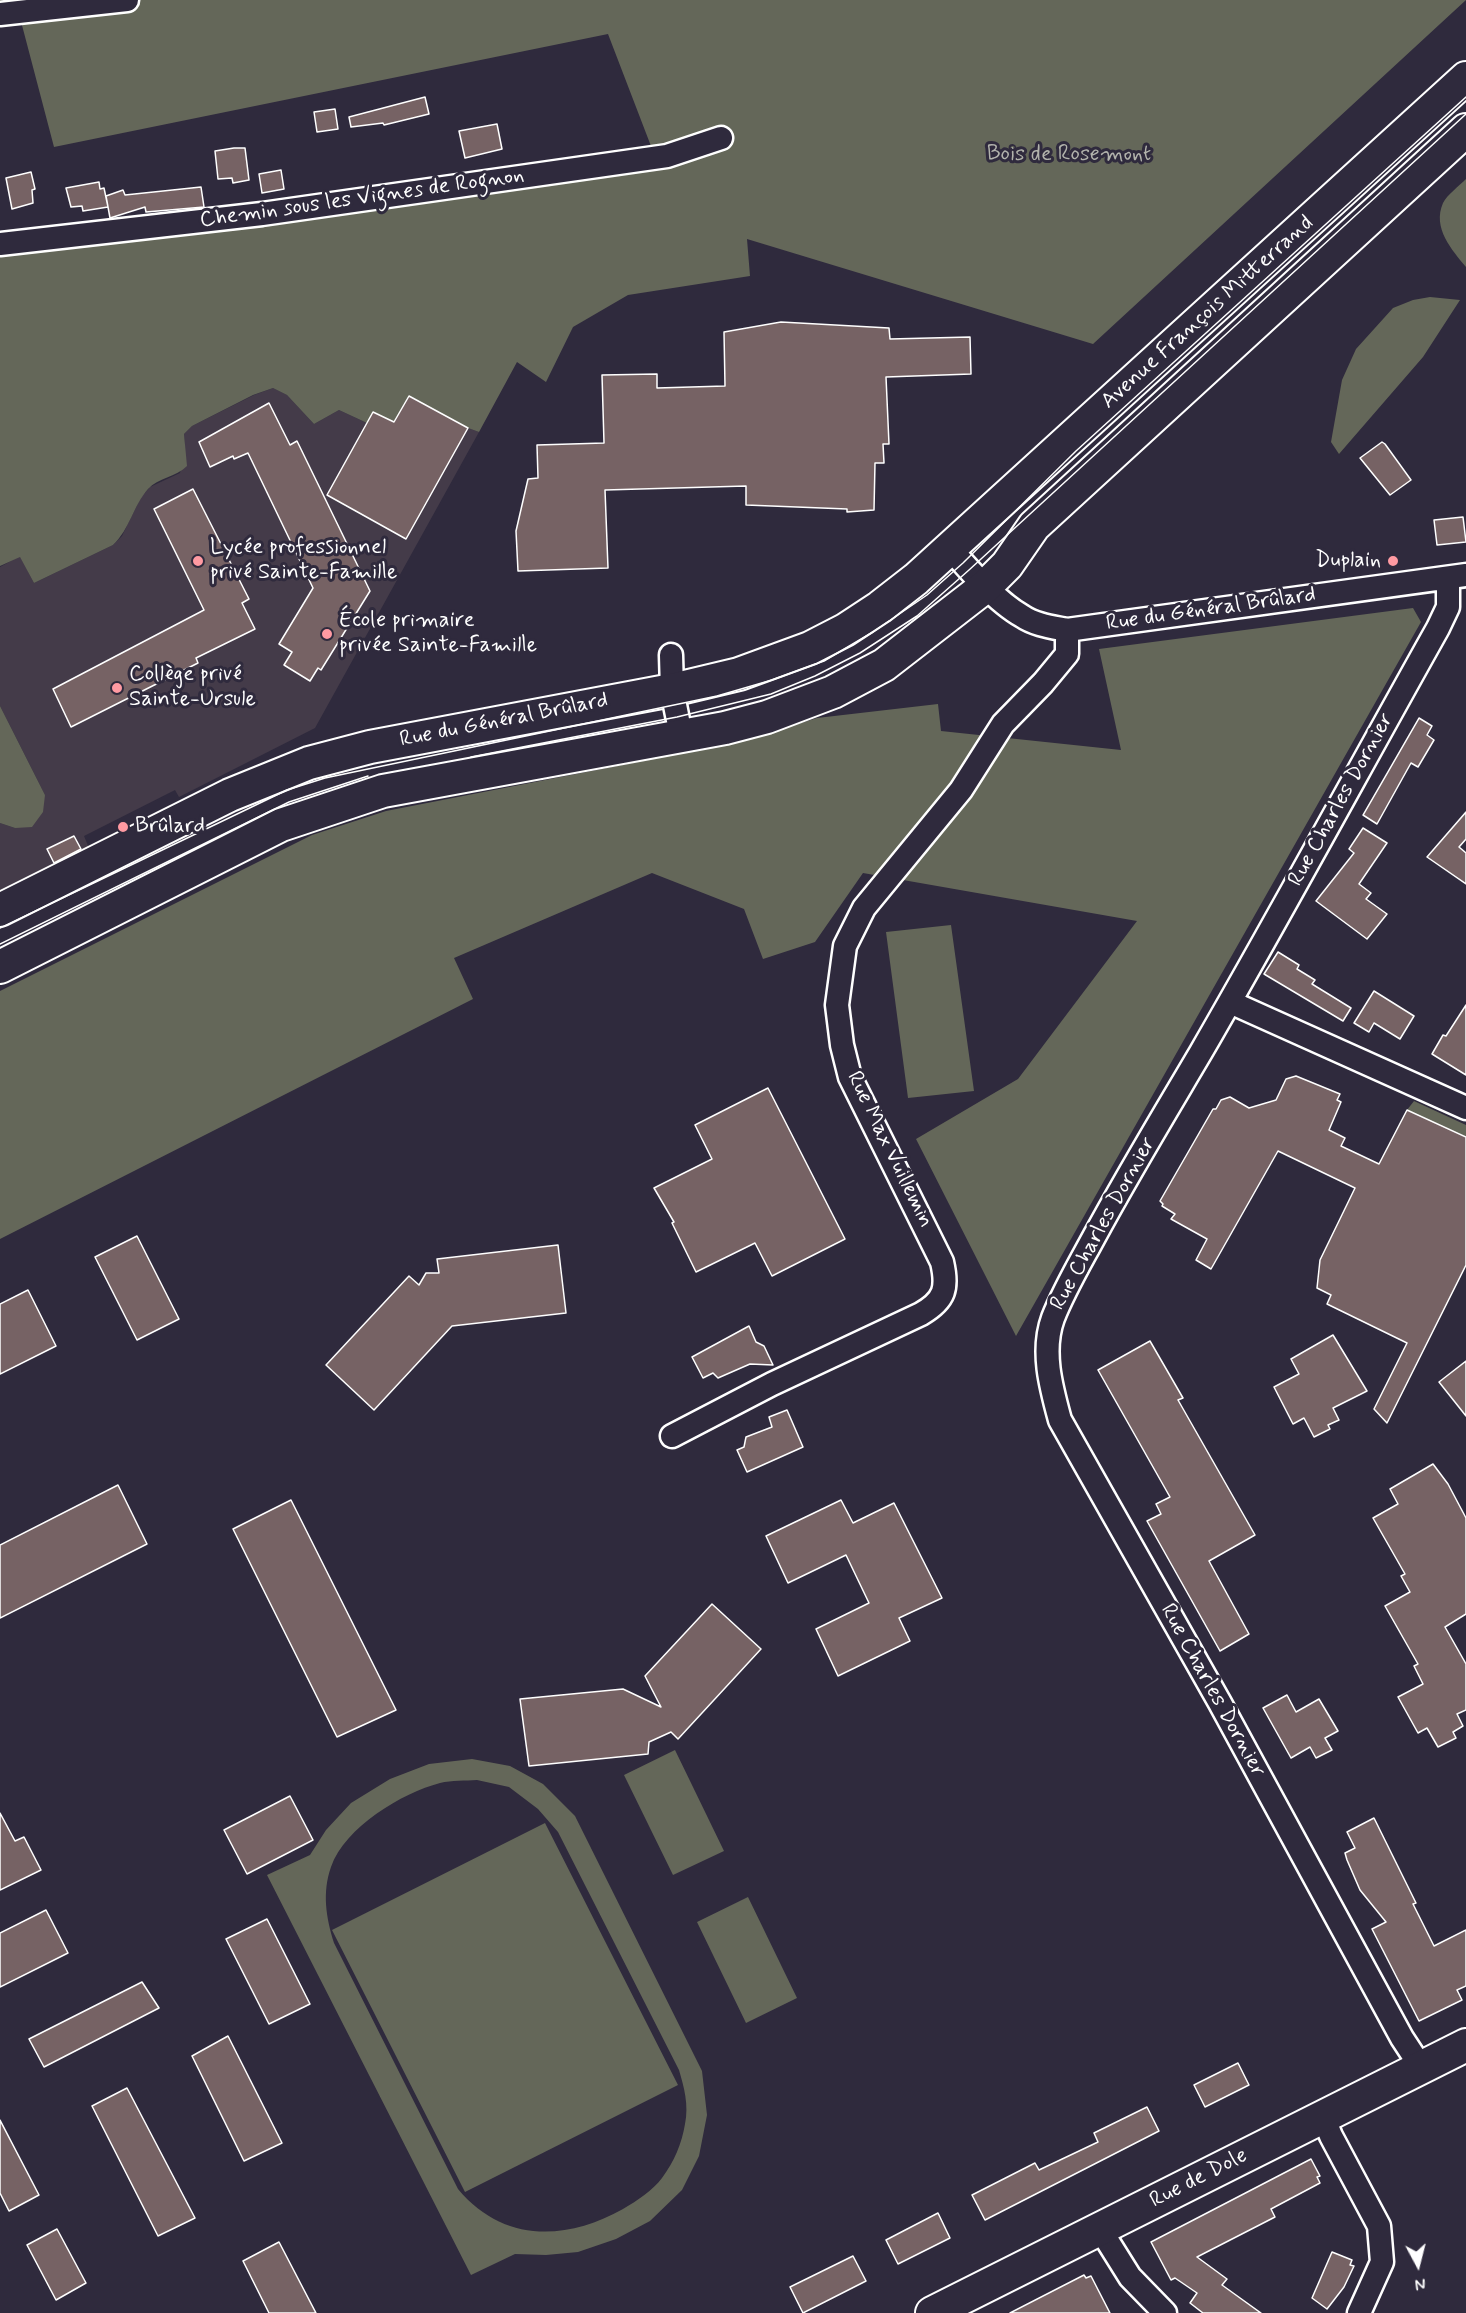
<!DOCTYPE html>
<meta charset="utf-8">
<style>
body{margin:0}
#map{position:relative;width:1466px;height:2313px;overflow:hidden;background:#2f2a3d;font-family:Mynerve,sans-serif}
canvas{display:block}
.north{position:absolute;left:1388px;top:2235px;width:60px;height:60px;-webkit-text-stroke:4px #2f2a3d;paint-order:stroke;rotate:173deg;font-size:16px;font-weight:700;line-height:24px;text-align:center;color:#fff}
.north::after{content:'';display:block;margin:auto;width:21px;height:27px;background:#fff;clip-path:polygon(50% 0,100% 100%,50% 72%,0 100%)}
</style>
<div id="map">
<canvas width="1466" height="2313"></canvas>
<div class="north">N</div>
</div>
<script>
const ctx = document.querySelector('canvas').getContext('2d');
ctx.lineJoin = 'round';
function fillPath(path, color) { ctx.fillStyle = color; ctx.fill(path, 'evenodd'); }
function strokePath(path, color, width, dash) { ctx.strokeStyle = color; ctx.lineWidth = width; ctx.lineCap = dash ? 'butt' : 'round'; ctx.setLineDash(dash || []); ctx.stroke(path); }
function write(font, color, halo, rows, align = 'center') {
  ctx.font = font + ' Mynerve,sans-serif'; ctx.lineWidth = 6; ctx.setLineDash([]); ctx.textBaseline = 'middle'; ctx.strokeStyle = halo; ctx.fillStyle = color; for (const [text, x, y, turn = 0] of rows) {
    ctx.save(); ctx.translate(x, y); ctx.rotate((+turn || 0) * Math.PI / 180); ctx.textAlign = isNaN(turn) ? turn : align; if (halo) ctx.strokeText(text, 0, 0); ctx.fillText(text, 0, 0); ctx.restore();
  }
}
const built = new Path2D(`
 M 273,388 L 287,395 L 314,424 L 339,410 L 367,423 L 373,412 L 409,396 L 468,428 L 479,432 L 315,728 L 179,797 L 175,790 L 84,836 L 89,848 L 0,893 L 0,823 L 15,828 L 45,795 L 0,706 L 0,567 L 20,556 L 34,583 L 113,545 L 122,536 L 141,497 L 150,487 L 180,473 L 185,447 L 184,434 L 192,426 L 254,395 Z`);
const green = new Path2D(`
 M 0,0 L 1466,0 L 1093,344 L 747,239 L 750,276 L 628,295 L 573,327 L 546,382 L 517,362 L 479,432 L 468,428 L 409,396 L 394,422 L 373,412 L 367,423 L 339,410 L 314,424 L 287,395 L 273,388 L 253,395 L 192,426 L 184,434 L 187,466 C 176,477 158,478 148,489 C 133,506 130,529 113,545 L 34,583 L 20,557 L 0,566 L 0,252 L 659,167 L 608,34 L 54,147 L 18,10 L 0,10 Z
 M 1466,179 L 1466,267 C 1452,250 1432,228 1443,203 C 1447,195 1459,186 1466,179 Z
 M 1430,297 L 1460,300 L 1423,357 L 1339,454 L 1331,442 L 1342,380 L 1356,349 L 1393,308 L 1413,300 Z
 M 1413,608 L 1421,622 L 1016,1336 L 916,1139 L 1018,1079 L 1137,921 L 863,873 L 815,942 L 763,959 L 744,909 L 652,873 L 454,958 L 473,999 L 0,1239 L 0,991 L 312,835 L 386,811 L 740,742 L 817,718 L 938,704 L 941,731 L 1121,750 L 1099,649 Z
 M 0,706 L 45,795 L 43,812 L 32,827 L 15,828 L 0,823 Z
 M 951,925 L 974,1091 L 908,1098 L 886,932 Z
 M 1414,1101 L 1466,1125 L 1466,1137 L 1407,1110 Z
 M 675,1750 L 724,1851 L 673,1875 L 624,1775 Z
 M 472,1759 L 510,1766 L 543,1784 L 575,1816 L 702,2071 L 707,2115 L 699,2156 L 682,2190 L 650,2221 L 616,2239 L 578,2252 L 546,2255 L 515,2254 L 471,2275 L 267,1875 L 310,1855 L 326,1830 L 351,1803 L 390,1779 L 429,1764 ZM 477,1780 L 509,1787 L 538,1809 L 558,1832 L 679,2070 C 684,2087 689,2105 685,2124 C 682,2143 674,2162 662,2178 C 653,2190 637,2201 623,2209 C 566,2241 503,2243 458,2189 L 334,1943 C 326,1918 322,1892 331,1867 C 345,1827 402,1793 440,1783 C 452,1780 465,1781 477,1780 Z
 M 545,1823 L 678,2085 L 465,2192 L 332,1930 Z
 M 748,1897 L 797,1998 L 746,2023 L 697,1922 Z`);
const building = new Path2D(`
 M 425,97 L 429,114 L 384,125 L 383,123 L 351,127 L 349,117 Z
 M 335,109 L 338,129 L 317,132 L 314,112 Z
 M 497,124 L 502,149 L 465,158 L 459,131 Z
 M 234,148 L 245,148 L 249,180 L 233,183 L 232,178 L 218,179 L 215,151 Z
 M 281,170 L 284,189 L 262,193 L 259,174 Z
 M 31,172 L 35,189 L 32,190 L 33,203 L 12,209 L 6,178 Z
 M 99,182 L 100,189 L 104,188 L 108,207 L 83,211 L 82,206 L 71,207 L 66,188 Z
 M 201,187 L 204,207 L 146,212 L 145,207 L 110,218 L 106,196 L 123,190 L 125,195 Z
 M 781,322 L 889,328 L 890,339 L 970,337 L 971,374 L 886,377 L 889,444 L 883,444 L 884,463 L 875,463 L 874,510 L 847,512 L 847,509 L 746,505 L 746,486 L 605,490 L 608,568 L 518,571 L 516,531 L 528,479 L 538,478 L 537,445 L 604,443 L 602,375 L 657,374 L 657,388 L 725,386 L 724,332 Z
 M 409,396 L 468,428 L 406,539 L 327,495 L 373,412 L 394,422 Z
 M 269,403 L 290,445 L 297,441 L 370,591 L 321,670 L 318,668 L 310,681 L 284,665 L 292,652 L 279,644 L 313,588 L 248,453 L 234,459 L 233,456 L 210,467 L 199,442 Z
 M 1382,442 L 1385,444 L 1411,480 L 1390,495 L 1360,458 Z
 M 193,489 L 249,599 L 242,603 L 255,629 L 196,658 L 198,663 L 71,727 L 53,689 L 204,610 L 154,509 Z
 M 1463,517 L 1466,542 L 1437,545 L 1434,520 Z
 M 1419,718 L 1432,726 L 1427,735 L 1434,740 L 1418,767 L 1411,763 L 1377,824 L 1363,815 Z
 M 1466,812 L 1466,839 L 1459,847 L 1466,853 L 1466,884 L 1427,857 Z
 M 1363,828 L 1387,843 L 1359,884 L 1371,893 L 1366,899 L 1387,914 L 1367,939 L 1316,901 L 1354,853 L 1349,849 Z
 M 74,836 L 81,849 L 54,863 L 47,849 Z
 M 1278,952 L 1299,965 L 1297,969 L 1315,980 L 1312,984 L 1351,1008 L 1343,1021 L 1264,974 Z
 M 1374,991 L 1414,1016 L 1400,1039 L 1374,1023 L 1369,1032 L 1354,1023 Z
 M 1466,1005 L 1466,1075 L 1432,1054 L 1443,1035 L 1446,1036 Z
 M 1296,1076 L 1340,1094 L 1337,1100 L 1341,1102 L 1329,1130 L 1345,1138 L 1341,1146 L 1379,1164 L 1407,1110 L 1466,1137 L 1466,1265 L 1387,1423 L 1374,1409 L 1407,1343 L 1327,1304 L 1331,1295 L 1317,1288 L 1320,1260 L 1355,1188 L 1278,1151 L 1211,1269 L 1196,1260 L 1207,1239 L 1171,1219 L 1175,1214 L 1162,1206 L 1163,1204 L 1160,1201 L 1213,1109 L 1216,1109 L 1221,1100 L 1230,1097 L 1249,1108 L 1276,1100 L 1286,1079 Z
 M 768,1088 L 845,1239 L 772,1276 L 755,1243 L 696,1272 L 672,1223 L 674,1222 L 654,1188 L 712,1159 L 695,1125 Z
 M 137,1236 L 179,1319 L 137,1340 L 95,1257 Z
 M 558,1245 L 566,1313 L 452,1326 L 374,1410 L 326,1365 L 409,1276 L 419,1285 L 426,1273 L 439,1273 L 437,1259 Z
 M 28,1290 L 56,1346 L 0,1374 L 0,1304 Z
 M 749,1326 L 756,1342 L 764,1346 L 773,1365 L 750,1364 L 718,1378 L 713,1373 L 703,1378 L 692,1357 Z
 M 1333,1335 L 1367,1391 L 1333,1408 L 1339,1420 L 1328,1425 L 1330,1429 L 1314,1437 L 1304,1418 L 1293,1424 L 1274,1387 L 1299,1374 L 1291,1359 Z
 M 1150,1341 L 1183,1398 L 1178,1400 L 1255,1535 L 1209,1561 L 1249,1634 L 1220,1651 L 1147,1521 L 1161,1514 L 1156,1504 L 1170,1497 L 1098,1370 Z
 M 1466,1361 L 1466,1416 L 1439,1382 Z
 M 787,1410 L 803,1447 L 747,1472 L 737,1450 L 744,1447 L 746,1437 L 772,1427 L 769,1417 Z
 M 1433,1464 L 1448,1484 L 1466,1518 L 1466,1614 L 1445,1627 L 1466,1664 L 1466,1710 L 1457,1714 L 1463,1726 L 1453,1732 L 1456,1738 L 1438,1747 L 1427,1728 L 1418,1733 L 1398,1697 L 1423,1684 L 1414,1666 L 1418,1664 L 1385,1606 L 1410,1592 L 1401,1576 L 1405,1574 L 1373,1518 L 1398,1504 L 1390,1489 Z
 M 118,1485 L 147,1544 L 0,1618 L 0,1545 Z
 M 291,1500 L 396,1710 L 337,1737 L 233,1529 Z
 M 841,1500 L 853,1523 L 894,1503 L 942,1598 L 899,1618 L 910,1641 L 838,1676 L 816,1629 L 869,1603 L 846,1555 L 788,1583 L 766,1536 Z
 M 712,1604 L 761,1649 L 678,1739 L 671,1732 L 649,1742 L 648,1754 L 529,1766 L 520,1699 L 623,1689 L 661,1707 L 645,1676 Z
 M 1287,1695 L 1296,1712 L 1319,1699 L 1338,1731 L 1325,1738 L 1332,1750 L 1316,1758 L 1310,1747 L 1291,1758 L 1263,1708 Z
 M 290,1796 L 313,1840 L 247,1874 L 224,1830 Z
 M 0,1813 L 15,1841 L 24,1837 L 41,1870 L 0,1890 Z
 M 1374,1818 L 1416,1903 L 1413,1904 L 1434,1946 L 1466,1930 L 1466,1986 L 1457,1990 L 1462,2000 L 1419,2021 L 1372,1929 L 1386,1922 L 1360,1890 L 1347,1860 L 1345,1853 L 1355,1848 L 1347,1832 Z
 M 46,1910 L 68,1953 L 0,1987 L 0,1933 Z
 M 267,1919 L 310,2004 L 269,2024 L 226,1939 Z
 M 142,1982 L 159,2008 L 44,2067 L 29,2039 Z
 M 228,2036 L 282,2143 L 244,2161 L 192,2056 Z
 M 1238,2063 L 1249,2085 L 1205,2107 L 1194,2085 Z
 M 127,2088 L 195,2218 L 158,2236 L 92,2106 Z
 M 1147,2107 L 1159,2131 L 985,2220 L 972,2195 L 1035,2163 L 1039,2170 L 1098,2142 L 1094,2133 Z
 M 0,2120 L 39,2195 L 9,2211 L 0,2193 Z
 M 1311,2159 L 1320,2176 L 1317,2177 L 1320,2183 L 1271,2209 L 1275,2217 L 1197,2257 L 1227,2279 L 1222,2285 L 1261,2313 L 1203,2313 L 1190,2303 L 1197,2293 L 1175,2278 L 1171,2280 L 1151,2242 Z
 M 938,2213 L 950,2238 L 898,2264 L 886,2240 Z
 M 57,2229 L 86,2283 L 56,2300 L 27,2245 Z
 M 279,2242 L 316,2313 L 269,2313 L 243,2261 Z
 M 1332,2252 L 1352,2260 L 1350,2265 L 1354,2266 L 1344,2287 L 1327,2309 L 1312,2298 Z
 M 853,2256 L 866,2281 L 803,2313 L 790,2287 Z
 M 1084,2275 L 1086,2278 L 1091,2276 L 1110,2313 L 1010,2313 Z`);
const street = new Path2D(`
 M 0,14 L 127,0
 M 0,244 L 262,214 L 667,156 L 721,138
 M 949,547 C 968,569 997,602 1022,616 C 1035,625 1052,627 1067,630 L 1466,575
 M 671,655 L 672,690 L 681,735
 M 1230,1002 L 1466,1108
 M 672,1436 L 772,1384 L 921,1314 C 945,1300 948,1288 942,1262 L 850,1077 L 842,1045 L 837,1005 L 845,946 L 864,908 L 961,790 L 1003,724 L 1043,683 L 1067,654 L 1067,630
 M 1421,2067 L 1402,2038 L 1220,1703 L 1060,1420 C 1051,1387 1041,1351 1053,1318 C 1064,1290 1080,1263 1094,1237 C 1128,1174 1165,1113 1201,1052 C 1282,912 1359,769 1438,628 L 1448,607 L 1448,578
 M 1323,2116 L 1331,2136 L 1379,2226 L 1382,2262 L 1359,2313
 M 1100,2229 L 1130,2277 L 1165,2313`);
const secondary = new Path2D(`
 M 0,910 L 230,795 L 309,763 L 370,747 L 672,690 L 739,674 L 810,648 L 845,630 L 880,607 L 916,579 L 1466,78
 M 0,967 L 281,825 L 383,791 L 725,728 L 767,717 L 833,692 L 884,665 L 986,586 L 1007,565 L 1034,526 L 1466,130
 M 932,2313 L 1466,2045`);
const tram = new Path2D(`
 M 471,757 L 677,717 L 771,694 L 815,676 L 860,653 L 917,616 L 969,570 L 1466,114
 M 0,928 L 287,790 L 325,778 L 717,696 L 772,680 L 824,661 L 873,632 L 927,595 L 963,563 L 1076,451 L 1466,97
 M 0,944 L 289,802 L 368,776`);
const markers = [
 [198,561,6,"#ff9aa2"],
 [1393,561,6,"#ff9aa2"],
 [327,634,6,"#ff9aa2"],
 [117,688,6,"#ff9aa2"],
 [123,827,6,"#ff9aa2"]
];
const parkNames = [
 ["Bois de Rosemont",1069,155]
];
const streetNames = [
 ["Chemin sous les Vignes de Rognon",362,199,-8],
 ["Avenue François Mitterrand",1208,313,-42],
 ["Rue du Général Brûlard",1211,610,-8],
 ["Rue du Général Brûlard",504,721,-11],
 ["Rue Charles Dornier",1342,800,-61],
 ["Rue Max Vuillemin",889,1150,64],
 ["Rue Charles Dornier",1104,1224,-61],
 ["Rue Charles Dornier",1212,1691,61],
 ["Rue de Dole",1199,2179,-27]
];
const poiNames = [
 ["Lycée professionnel",210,548],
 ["privé Sainte-Famille",210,573],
 ["Duplain",1381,561,"right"],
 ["École primaire",339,621],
 ["privée Sainte-Famille",339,646],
 ["Collège privé",129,675],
 ["Sainte-Ursule",129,700],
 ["Brûlard",135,827]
];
fillPath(built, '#443b49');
fillPath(green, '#646759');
fillPath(building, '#766264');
strokePath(building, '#fff', 1.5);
strokePath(street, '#fff', 27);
strokePath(secondary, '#fff', 36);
strokePath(street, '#2f2a3d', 22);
strokePath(secondary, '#2f2a3d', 32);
strokePath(tram, '#fff', 1.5);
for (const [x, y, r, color] of markers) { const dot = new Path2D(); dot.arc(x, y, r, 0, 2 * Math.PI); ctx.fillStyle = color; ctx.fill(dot); strokePath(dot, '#2f2a3d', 2); }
write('22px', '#b2b3ac', '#2f2a3d', parkNames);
write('22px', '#fff', '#2f2a3d', streetNames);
write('22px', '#fff', '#2f2a3d', poiNames, 'left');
</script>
